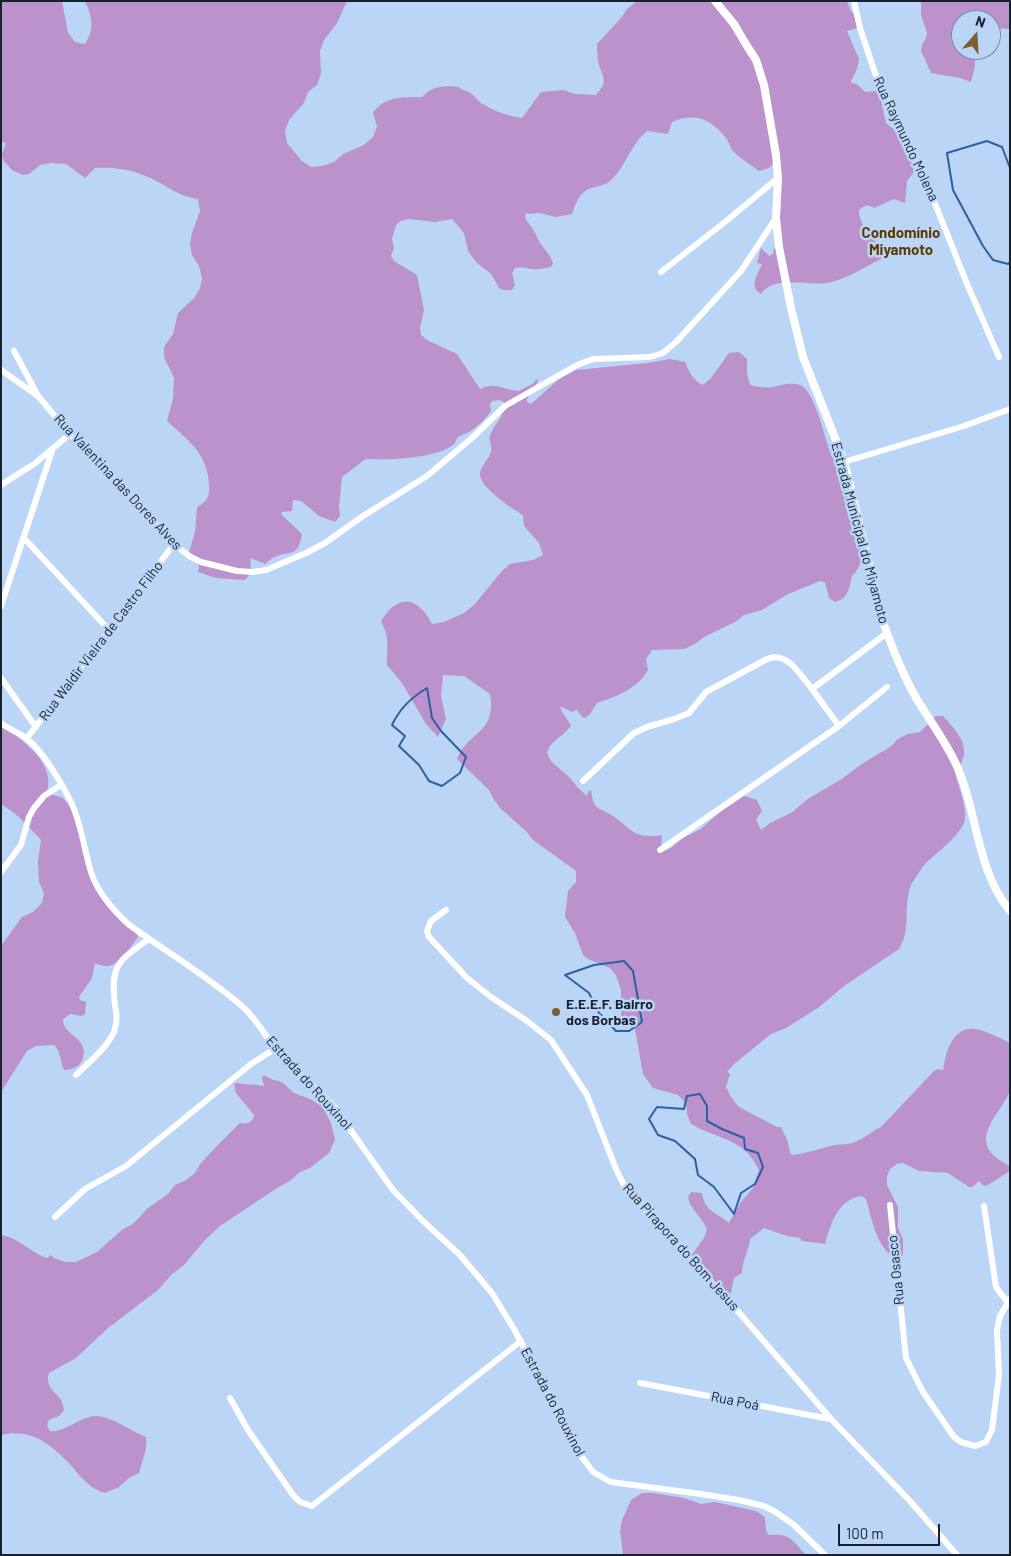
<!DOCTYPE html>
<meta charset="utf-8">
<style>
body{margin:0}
#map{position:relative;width:1011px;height:1556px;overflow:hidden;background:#bbd5f7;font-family:Barlow,sans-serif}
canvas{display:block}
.frame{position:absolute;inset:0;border:2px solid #18212e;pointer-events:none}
.north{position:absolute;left:951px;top:10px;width:50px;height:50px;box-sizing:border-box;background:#bbd5f7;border:1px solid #7a8da7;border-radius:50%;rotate:19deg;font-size:14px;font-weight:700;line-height:20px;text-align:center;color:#18212e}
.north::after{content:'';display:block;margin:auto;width:18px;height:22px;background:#7d5f33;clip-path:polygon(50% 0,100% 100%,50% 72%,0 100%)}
.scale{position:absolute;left:838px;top:1524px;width:102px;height:22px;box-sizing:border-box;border:2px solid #18212e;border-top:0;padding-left:6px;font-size:15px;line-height:18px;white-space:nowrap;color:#18212e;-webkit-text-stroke:4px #bbd5f7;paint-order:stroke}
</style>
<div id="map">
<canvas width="1011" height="1556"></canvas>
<div class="frame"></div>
<div class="north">N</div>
<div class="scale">100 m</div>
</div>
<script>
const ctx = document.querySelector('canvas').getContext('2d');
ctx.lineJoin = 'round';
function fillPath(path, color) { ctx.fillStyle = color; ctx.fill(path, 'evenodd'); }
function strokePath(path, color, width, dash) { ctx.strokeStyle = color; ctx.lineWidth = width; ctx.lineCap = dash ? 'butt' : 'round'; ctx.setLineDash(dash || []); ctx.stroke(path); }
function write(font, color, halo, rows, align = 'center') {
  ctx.font = font + ' Barlow,sans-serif'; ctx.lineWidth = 5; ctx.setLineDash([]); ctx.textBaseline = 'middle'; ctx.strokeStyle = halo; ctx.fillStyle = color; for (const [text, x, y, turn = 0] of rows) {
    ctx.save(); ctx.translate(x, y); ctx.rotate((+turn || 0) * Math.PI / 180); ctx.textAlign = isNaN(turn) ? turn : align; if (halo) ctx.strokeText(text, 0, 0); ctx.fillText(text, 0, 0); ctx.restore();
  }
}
const green = new Path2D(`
 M 1,1 L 62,1 L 68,33 L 75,42 L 85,44 C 95,29 92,17 85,1 L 347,1 L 337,23 L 324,40 L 320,51 L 321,73 L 317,85 L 308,92 L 304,103 L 289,120 L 285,131 L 287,143 L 302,161 L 311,167 L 322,166 L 334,162 L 343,154 L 364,145 L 373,137 L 377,126 L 373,113 C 384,96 404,97 422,97 C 432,86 444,85 459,87 C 463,91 465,90 469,92 C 473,94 477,100 481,103 C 493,111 509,116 522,118 L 541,92 L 563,90 L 575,94 L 596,95 C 608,81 604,80 599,65 C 597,58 597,51 597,44 L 621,18 L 627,9 L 637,1 L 847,1 L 850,9 L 859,22 L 857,28 L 847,31 L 859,59 L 857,69 L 851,81 L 852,83 L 857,84 L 865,92 L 874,91 L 879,92 L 886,123 L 901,135 L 915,154 L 914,172 L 907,181 L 905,203 L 894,199 L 874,208 C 867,204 865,205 859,210 C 859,226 874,240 885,251 L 884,255 L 881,259 C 864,267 849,278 831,282 C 811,288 776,273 761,294 C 748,287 758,274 762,264 L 757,263 L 761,248 L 769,256 L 773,254 L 780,222 L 778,173 L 773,164 L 769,168 L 759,171 C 751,165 741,159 734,152 C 730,148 729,142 726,138 C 711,119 695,112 672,122 L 668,134 L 647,131 C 630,145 626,167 610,181 C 604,186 596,186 589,189 C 579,193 575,205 572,214 L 556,217 L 539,213 L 525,214 L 526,220 L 533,229 L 540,243 L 550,256 L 553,264 L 551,267 C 545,268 539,270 533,269 C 526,269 522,266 515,268 L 512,273 L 515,285 L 512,290 L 503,290 L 499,288 L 491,274 L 476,262 L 468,251 L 464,233 L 452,219 L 435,222 L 408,219 L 401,221 L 396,225 L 392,239 L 394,248 L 391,256 L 394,261 L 417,275 L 424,310 L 420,328 L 421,335 L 427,340 L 457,354 L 480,389 C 496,381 503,390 519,391 L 532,384 L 538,378 L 537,383 L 527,399 L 527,402 L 531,404 L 558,380 L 576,370 L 648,363 L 670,359 L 685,362 C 689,371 693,381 703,385 L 711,378 L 729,353 L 739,352 L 747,359 L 747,374 L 750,385 C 758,387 765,388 773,387 C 782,385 791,382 800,385 C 815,390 825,440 831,455 C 834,461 839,466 839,472 L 854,503 L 854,525 L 858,528 L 856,538 L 863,544 L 868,543 L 871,556 C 859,557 860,570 852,576 C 849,588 849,598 835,602 L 829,598 L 825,582 L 820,581 L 788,594 L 762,610 L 744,615 L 735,622 L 704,637 L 695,644 L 684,649 L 652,650 L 646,659 L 648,670 C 638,688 616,697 597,703 L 590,714 L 585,718 L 582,717 L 577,710 L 572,712 L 560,706 L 562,712 L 571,725 C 564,737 553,738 547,752 C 549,763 560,768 568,776 C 575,783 579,790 587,796 L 589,791 L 591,790 C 594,812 598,806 613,816 C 632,829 634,840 662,835 L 661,849 L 664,851 L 671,848 L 683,838 L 701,829 L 722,810 L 744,796 L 757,800 L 762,811 L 756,820 L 761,830 L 770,823 L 791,813 L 809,798 L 842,779 L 860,765 L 890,747 L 898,739 L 908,734 L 920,732 L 936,716 L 943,716 C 955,730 971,744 961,764 L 955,763 L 954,767 C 956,782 967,804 965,819 C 963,834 936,853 925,864 C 921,869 916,877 912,883 C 902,904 912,929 899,949 L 844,986 L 818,1008 L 786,1028 L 771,1034 L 734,1064 L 727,1072 L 730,1074 L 726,1087 L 731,1097 L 739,1107 L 777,1127 L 781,1127 L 788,1142 L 790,1153 L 793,1155 C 807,1153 821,1148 835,1145 C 842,1144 848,1145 855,1142 C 865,1138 872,1131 881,1127 L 934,1071 L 938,1069 L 943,1070 C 946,1050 954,1023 980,1030 C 990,1033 1000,1038 1010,1043 C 1010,1053 1011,1084 1009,1093 C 1002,1111 973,1134 993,1155 C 998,1159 1004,1163 1009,1166 L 1010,1171 L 988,1185 L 984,1186 L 979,1181 L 972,1187 L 969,1187 L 948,1173 L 919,1171 L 903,1163 L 897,1164 L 890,1169 L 887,1176 L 887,1185 L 898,1207 L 898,1228 L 903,1239 L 903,1254 L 900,1259 C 877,1254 872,1218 866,1199 L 861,1196 C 837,1200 831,1224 825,1244 L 802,1241 L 800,1238 L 787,1236 L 764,1228 L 750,1239 C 749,1251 741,1263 742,1273 L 734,1278 L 731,1293 L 723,1297 L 691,1256 L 704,1238 L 707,1229 C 702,1217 691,1211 688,1197 L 691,1192 L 702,1193 C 705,1212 716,1212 729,1223 L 741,1202 L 753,1188 L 759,1170 C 744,1138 719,1140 691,1124 L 687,1114 L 686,1103 L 678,1095 L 653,1088 L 643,1074 L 635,1029 L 626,1024 L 621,1015 L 621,990 L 616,975 L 610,968 L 588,959 L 583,955 L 575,933 L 565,917 L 568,891 L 576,882 L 576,871 L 533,840 L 526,831 L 501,809 L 494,800 L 489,790 L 457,759 C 468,731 497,734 490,694 L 464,676 L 443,675 L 441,696 L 446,719 L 438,737 L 426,724 L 402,683 L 387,665 C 387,646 390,639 381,621 C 398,593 418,596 432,624 L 444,622 L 464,613 L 474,605 L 501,572 L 510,564 L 533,560 L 543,555 L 539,543 L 524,526 L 523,515 C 513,509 478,487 480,473 C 481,466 489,459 491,452 C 493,445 487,440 491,433 C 496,422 505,416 504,402 L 499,400 L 492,401 L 490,404 L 491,411 C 486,419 477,427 469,432 C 466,434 461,435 458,437 C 456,439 456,442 454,444 C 437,459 388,460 366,459 L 363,461 L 342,477 L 339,507 L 340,516 L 335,522 L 319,516 L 301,501 L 293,500 L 292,511 L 282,512 L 281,514 L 302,534 C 298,558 291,550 275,557 C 271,558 268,562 265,564 L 251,558 C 249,566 254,574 244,580 L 216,578 L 198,572 L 199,566 L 189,552 L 195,532 L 197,507 C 207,502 210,496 209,485 C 208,454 188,440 167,421 L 173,399 L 174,378 L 164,357 L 164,347 L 173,334 L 178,313 L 195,297 L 200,288 L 202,278 L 199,266 L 192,255 L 190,244 L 192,233 L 200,211 L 198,199 C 177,196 167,185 148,177 C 130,169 114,167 95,168 L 85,178 L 66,164 L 51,163 L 40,165 L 29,174 L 23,175 L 12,170 L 3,160 L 2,154 L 6,143 L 1,142 Z
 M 921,1 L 1010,1 L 1010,29 L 991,28 L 991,20 L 961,20 L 961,50 L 981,50 L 980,52 L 975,52 L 975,66 L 971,82 L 960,78 L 931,73 L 921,51 L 922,45 L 926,38 L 927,33 L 921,15 Z
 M 1,721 C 16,739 44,752 48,777 C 49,782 48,788 47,793 L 63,798 L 68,804 L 72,811 L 91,871 L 111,906 L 135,930 L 138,937 C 131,946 120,966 107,966 C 103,966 98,964 95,963 L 92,978 L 79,997 L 80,1000 L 86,1002 L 85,1014 L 81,1016 L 70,1014 L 63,1019 C 62,1036 92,1038 82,1061 C 79,1067 71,1070 64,1070 C 60,1062 61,1051 54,1045 L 36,1046 L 27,1051 L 1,1092 L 1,946 L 22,917 L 33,912 L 42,903 L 44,893 L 39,882 L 38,861 L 41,840 L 18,816 L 1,804 Z
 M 264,1075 L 271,1079 L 282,1082 L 294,1093 L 310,1099 L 323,1107 L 331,1123 L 335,1140 L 329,1153 L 310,1168 L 300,1172 L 290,1181 L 277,1188 L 220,1226 L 205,1240 L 184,1265 L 171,1275 L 158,1290 L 108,1328 L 76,1358 L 49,1373 C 45,1384 53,1391 60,1398 C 62,1401 63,1406 64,1410 L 59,1416 L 49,1420 L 47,1425 L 50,1431 C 65,1433 79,1417 95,1416 C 109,1415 131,1431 146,1437 C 148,1450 142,1460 139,1473 L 129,1478 L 119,1487 L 105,1493 C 87,1488 79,1474 67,1461 C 48,1442 29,1428 1,1435 L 1,1235 C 19,1238 30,1252 47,1258 L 51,1255 L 54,1258 L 65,1262 L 76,1262 L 97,1252 L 123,1229 L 133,1224 L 148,1208 L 168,1194 L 175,1185 L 186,1180 L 195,1173 L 200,1164 L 215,1148 L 240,1123 C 247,1125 253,1122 254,1115 L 236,1093 L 234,1084 L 237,1083 C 246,1085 255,1084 264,1086 L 262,1078 Z
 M 642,1493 L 653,1493 L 684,1498 L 701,1504 L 715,1502 L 756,1511 L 765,1517 L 766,1530 L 768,1535 C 791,1533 791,1539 806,1555 L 623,1555 L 620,1531 L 622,1520 L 631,1500 Z`);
const stream = new Path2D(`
 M 1010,168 L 1002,147 L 987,141 L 947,153 L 953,190 L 983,246 L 993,260 L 1008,264 L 1010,262
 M 427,688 L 432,718 L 441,731 L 466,757 L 460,773 L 442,786 L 429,781 L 419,765 L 399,746 L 405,736 L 392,725 C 400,708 411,698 427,688 Z
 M 624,961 L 633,971 L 642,1022 L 629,1031 L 616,1031 L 599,1013 L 589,993 L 565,975 L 594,965 Z
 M 700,1094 L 707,1106 L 707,1121 L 722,1129 L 744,1138 L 745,1149 L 758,1153 L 763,1167 L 755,1184 L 741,1193 L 734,1214 L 714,1187 L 698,1175 L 695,1159 L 675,1141 L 658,1135 L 649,1119 L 657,1107 L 684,1109 L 687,1096 Z`);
const minor = new Path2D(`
 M 854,1 L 860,28 L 875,73 L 934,201 L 967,284 L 999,357
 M 661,272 L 725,222 L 778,178
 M 14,351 L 37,394
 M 1,370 L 38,396 L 70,434 L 121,485 L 174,544 L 189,556 L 201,562 L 237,571 L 253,572 L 266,570 L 306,553 L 325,543 L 363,516 L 427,476 L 472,438 L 505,406 L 577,365 L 593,359 L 650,357 L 663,353 L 676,342 L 741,271 L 776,218
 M 844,462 L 964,426 L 1010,409
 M 1,485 L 34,464 L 70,434
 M 24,538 L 109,630
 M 1,606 L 52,451
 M 1,678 L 36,727
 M 812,689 L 839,726 L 887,687
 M 1,723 C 9,730 19,732 27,739 C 43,751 62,784 71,802 C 82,825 84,851 92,875 C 99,894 114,911 128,924 C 165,951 209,977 243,1007 C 258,1021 267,1039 281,1055 C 298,1074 318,1089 335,1108 L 393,1190 L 425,1223 L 460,1255 L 492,1293 L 514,1329 L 582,1457 L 593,1472 L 611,1482 L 701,1494 L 739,1500 L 764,1506 L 774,1511 L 794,1525 L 825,1555
 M 27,738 L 174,544
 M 583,781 L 634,733 L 647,727 L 674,719 L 689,713 L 706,692 L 767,659 C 787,650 801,676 812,689 L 887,633
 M 660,850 L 839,726
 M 1,872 L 21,845 L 29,817 L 34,808 L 44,796 L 61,785
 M 446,910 L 431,921 L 427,931 L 429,937 L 467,978 L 491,997 L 527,1021 L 551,1040 L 587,1095 L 616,1169 L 624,1185 L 742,1316 L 831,1419 L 910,1501 L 957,1555
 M 76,1075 C 89,1062 106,1049 114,1032 C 117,1024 117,1013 115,1005 C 110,965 118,961 149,939
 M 890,1205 L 906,1358 L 923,1392 L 954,1437 L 961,1442 L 975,1446 L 986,1442 L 992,1430 L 999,1375 L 997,1330 L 1000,1316 L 1010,1299
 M 984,1206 L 996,1287 L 1001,1294 L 1007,1301
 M 55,1217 L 85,1189 L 126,1166 L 251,1064 L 276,1048
 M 640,1383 L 830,1419
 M 230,1398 L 248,1430 L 293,1495 L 300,1502 L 312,1506 L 521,1341`);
const tertiary = new Path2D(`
 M 715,1 L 734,24 L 747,46 L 756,60 L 764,85 L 776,155 L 778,178 L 776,218 L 779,247 L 791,308 L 803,357 L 839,448 L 847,473 L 883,622 C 892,647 902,673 915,696 C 928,718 944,739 955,762 C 978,810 975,868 1010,911`);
const markers = [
 [556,1012,5,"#7d5f33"]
];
const streetNames = [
 ["Rua Raymundo Molena",906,139,65],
 ["Rua Valentina das Dores Alves",118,482,47],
 ["Estrada Municipal do Miyamoto",860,533,75],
 ["Rua Waldir Vieira de Castro Filho",101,641,-53],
 ["Estrada do Rouxinol",309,1083,48],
 ["Rua Pirapora do Bom Jesus",681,1247,48],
 ["Rua Osasco",896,1270,-96],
 ["Rua Poá",735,1401,11],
 ["Estrada do Rouxinol",553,1402,62]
];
const poiNames = [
 ["E.E.E.F. Bairro",566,1004],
 ["dos Borbas",566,1020]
];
const neighbourhoodNames = [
 ["Condomínio",901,233],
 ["Miyamoto",901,250]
];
fillPath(green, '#bb92cb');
strokePath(stream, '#2d60a3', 2);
strokePath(minor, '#fff', 6);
strokePath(tertiary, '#fff', 8);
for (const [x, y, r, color] of markers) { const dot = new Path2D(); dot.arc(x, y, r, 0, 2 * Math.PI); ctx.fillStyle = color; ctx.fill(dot); strokePath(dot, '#bbd5f7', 2); }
write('14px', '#18212e', '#bbd5f7', streetNames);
write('bold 14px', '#18212e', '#bbd5f7', poiNames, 'left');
write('bold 15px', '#5b3c01', '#bbd5f7', neighbourhoodNames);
</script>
